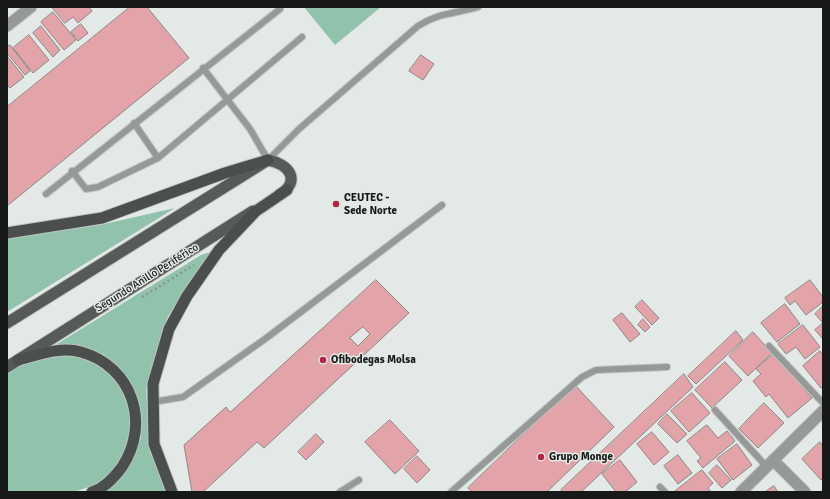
<!DOCTYPE html>
<meta charset="utf-8">
<style>
body{margin:0}
#map{position:relative;width:830px;height:499px;overflow:hidden;background:#e3e9e6;font-family:Signika,sans-serif}
canvas{display:block}
.frame{position:absolute;inset:0;border:8px solid #171918;pointer-events:none}
</style>
<div id="map">
<canvas width="830" height="499"></canvas>
<div class="frame"></div>
</div>
<script>
const ctx = document.querySelector('canvas').getContext('2d');
ctx.lineJoin = 'round';
function fillPath(path, color) { ctx.fillStyle = color; ctx.fill(path, 'evenodd'); }
function strokePath(path, color, width, dash) { ctx.strokeStyle = color; ctx.lineWidth = width; ctx.lineCap = dash ? 'butt' : 'round'; ctx.setLineDash(dash || []); ctx.stroke(path); }
function write(font, color, halo, rows, align = 'center') {
  ctx.font = font + ' Signika,sans-serif'; ctx.lineWidth = 3; ctx.setLineDash([]); ctx.textBaseline = 'middle'; ctx.strokeStyle = halo; ctx.fillStyle = color; for (const [text, x, y, turn = 0] of rows) {
    ctx.save(); ctx.translate(x, y); ctx.rotate((+turn || 0) * Math.PI / 180); ctx.textAlign = isNaN(turn) ? turn : align; if (halo) ctx.strokeText(text, 0, 0); ctx.fillText(text, 0, 0); ctx.restore();
  }
}
const green = new Path2D(`
 M 304,7 L 381,7 L 335,45 Z
 M 175,208 L 7,312 L 7,238 L 100,225 Z
 M 210,252 L 167,318 L 146,389 L 150,452 L 168,492 L 105,492 L 108,490 L 128,468 L 141,438 L 139,403 L 126,377 L 103,354 L 76,345 L 57,344 L 201,255 Z
 M 62,356 C 69,356 77,355 83,357 C 111,366 136,402 131,431 C 129,450 114,473 97,483 C 72,498 36,492 8,492 L 7,373 L 22,363 Z`);
const building = new Path2D(`
 M 52,7 L 89,7 L 92,11 L 78,23 L 73,17 L 65,23 Z
 M 130,7 L 147,7 L 189,58 L 7,206 L 7,107 Z
 M 53,12 L 76,40 L 64,50 L 41,22 Z
 M 81,24 L 88,33 L 78,41 L 71,32 Z
 M 41,26 L 60,50 L 53,57 L 33,33 Z
 M 29,35 L 49,60 L 33,73 L 13,48 Z
 M 10,45 L 30,71 L 25,75 L 7,53 L 7,47 Z
 M 421,55 L 434,64 L 423,80 L 409,71 Z
 M 7,56 L 24,77 L 10,88 L 7,85 Z
 M 376,280 L 409,313 L 264,448 L 257,442 L 203,492 L 192,492 L 184,445 L 226,407 L 230,412 Z
 M 810,280 L 823,297 L 823,302 L 806,315 L 795,301 L 790,305 L 785,298 Z
 M 642,300 L 659,318 L 652,325 L 635,307 Z
 M 785,304 L 800,324 L 777,342 L 761,323 Z
 M 823,306 L 823,323 L 815,314 Z
 M 622,313 L 640,334 L 630,342 L 613,320 Z
 M 643,319 L 650,327 L 645,332 L 638,325 Z
 M 823,323 L 823,339 L 815,330 Z
 M 803,325 L 820,347 L 805,359 L 796,347 L 786,354 L 778,344 Z
 M 363,327 L 370,334 L 358,346 L 350,338 Z
 M 736,331 L 743,340 L 696,384 L 688,376 Z
 M 753,332 L 772,353 L 748,376 L 729,356 Z
 M 820,351 L 823,355 L 823,386 L 821,388 L 803,366 Z
 M 775,353 L 812,398 L 788,418 L 769,394 L 766,397 L 753,381 L 761,374 L 756,369 Z
 M 725,362 L 742,380 L 712,408 L 695,390 Z
 M 684,374 L 693,387 L 581,492 L 563,492 L 561,490 Z
 M 575,385 L 614,427 L 547,492 L 470,492 L 471,491 L 468,488 Z
 M 692,393 L 710,413 L 689,432 L 671,411 Z
 M 764,403 L 784,423 L 758,448 L 739,429 Z
 M 667,414 L 687,434 L 677,443 L 658,424 Z
 M 390,420 L 419,451 L 395,474 L 365,442 Z
 M 707,425 L 718,438 L 727,431 L 735,441 L 703,468 L 697,461 L 701,458 L 687,441 Z
 M 652,432 L 669,452 L 654,465 L 637,444 Z
 M 316,434 L 324,442 L 306,460 L 298,452 Z
 M 820,442 L 823,446 L 823,478 L 821,480 L 802,459 Z
 M 737,444 L 752,465 L 733,480 L 717,459 Z
 M 678,455 L 692,473 L 678,484 L 664,466 Z
 M 417,456 L 430,470 L 417,483 L 404,469 Z
 M 620,460 L 637,482 L 625,492 L 616,492 L 602,474 Z
 M 717,465 L 731,480 L 722,488 L 709,473 Z
 M 702,470 L 713,483 L 708,488 L 711,492 L 674,492 Z
 M 774,486 L 778,492 L 765,492 Z`);
const path = new Path2D(`
 M 142,297 L 194,265`);
const service = new Path2D(`
 M 203,68 L 250,129 L 268,160 L 299,129 L 418,26 C 440,12 455,14 478,7
 M 134,123 L 158,158
 M 72,171 L 86,189 L 98,187 L 158,158 L 302,37
 M 46,194 L 280,9
 M 769,346 L 823,403
 M 153,402 L 183,397 L 265,339 L 442,205
 M 715,410 L 766,466
 M 660,487 L 665,492
 M 340,492 L 359,480
 M 451,492 L 582,377 L 596,370 L 667,367`);
const minor = new Path2D(`
 M 7,26 L 31,7
 M 773,460 L 805,492
 M 741,492 L 823,411`);
const primary = new Path2D(`
 M 7,323 L 268,160 C 289,164 302,181 279,195
 M 7,367 L 253,211`);
const trunk = new Path2D(`
 M 7,233 L 102,218 L 225,173 L 268,160
 M 18,360 C 38,355 61,346 81,352 C 132,366 151,423 122,467 C 114,478 105,488 92,492
 M 172,492 L 154,444 L 153,384 L 169,329 L 187,296 L 219,250 L 256,211 L 287,190`);
const markers = [
 [336,204,4,"#b42244"],
 [323,360,4,"#b42244"],
 [541,457,4,"#b42244"]
];
const poiNames = [
 ["CEUTEC -",344,198],
 ["Sede Norte",344,211],
 ["Ofibodegas Molsa",331,360],
 ["Grupo Monge",549,457]
];
const streetNames = [
 ["Segundo Anillo Periférico",147,278,-32]
];
fillPath(green, '#91c2ac');
fillPath(building, '#e2a4a8');
strokePath(building, '#8c8686', 1);
strokePath(service, '#bec4c1', 8);
strokePath(minor, '#bec4c1', 13);
strokePath(primary, '#bec4c1', 13);
strokePath(trunk, '#bec4c1', 13);
strokePath(path, '#8d918f', 2.5, [2, 3]);
strokePath(service, '#979998', 6);
strokePath(minor, '#979998', 11);
strokePath(primary, '#565a58', 11);
strokePath(trunk, '#4a4f4d', 11);
for (const [x, y, r, color] of markers) { const dot = new Path2D(); dot.arc(x, y, r, 0, 2 * Math.PI); ctx.fillStyle = color; ctx.fill(dot); strokePath(dot, '#e3e9e6', 1.5); }
write('bold 11px', '#171918', '#e3e9e6', poiNames, 'left');
write('11px', '#171918', '#e3e9e6', streetNames);
</script>
